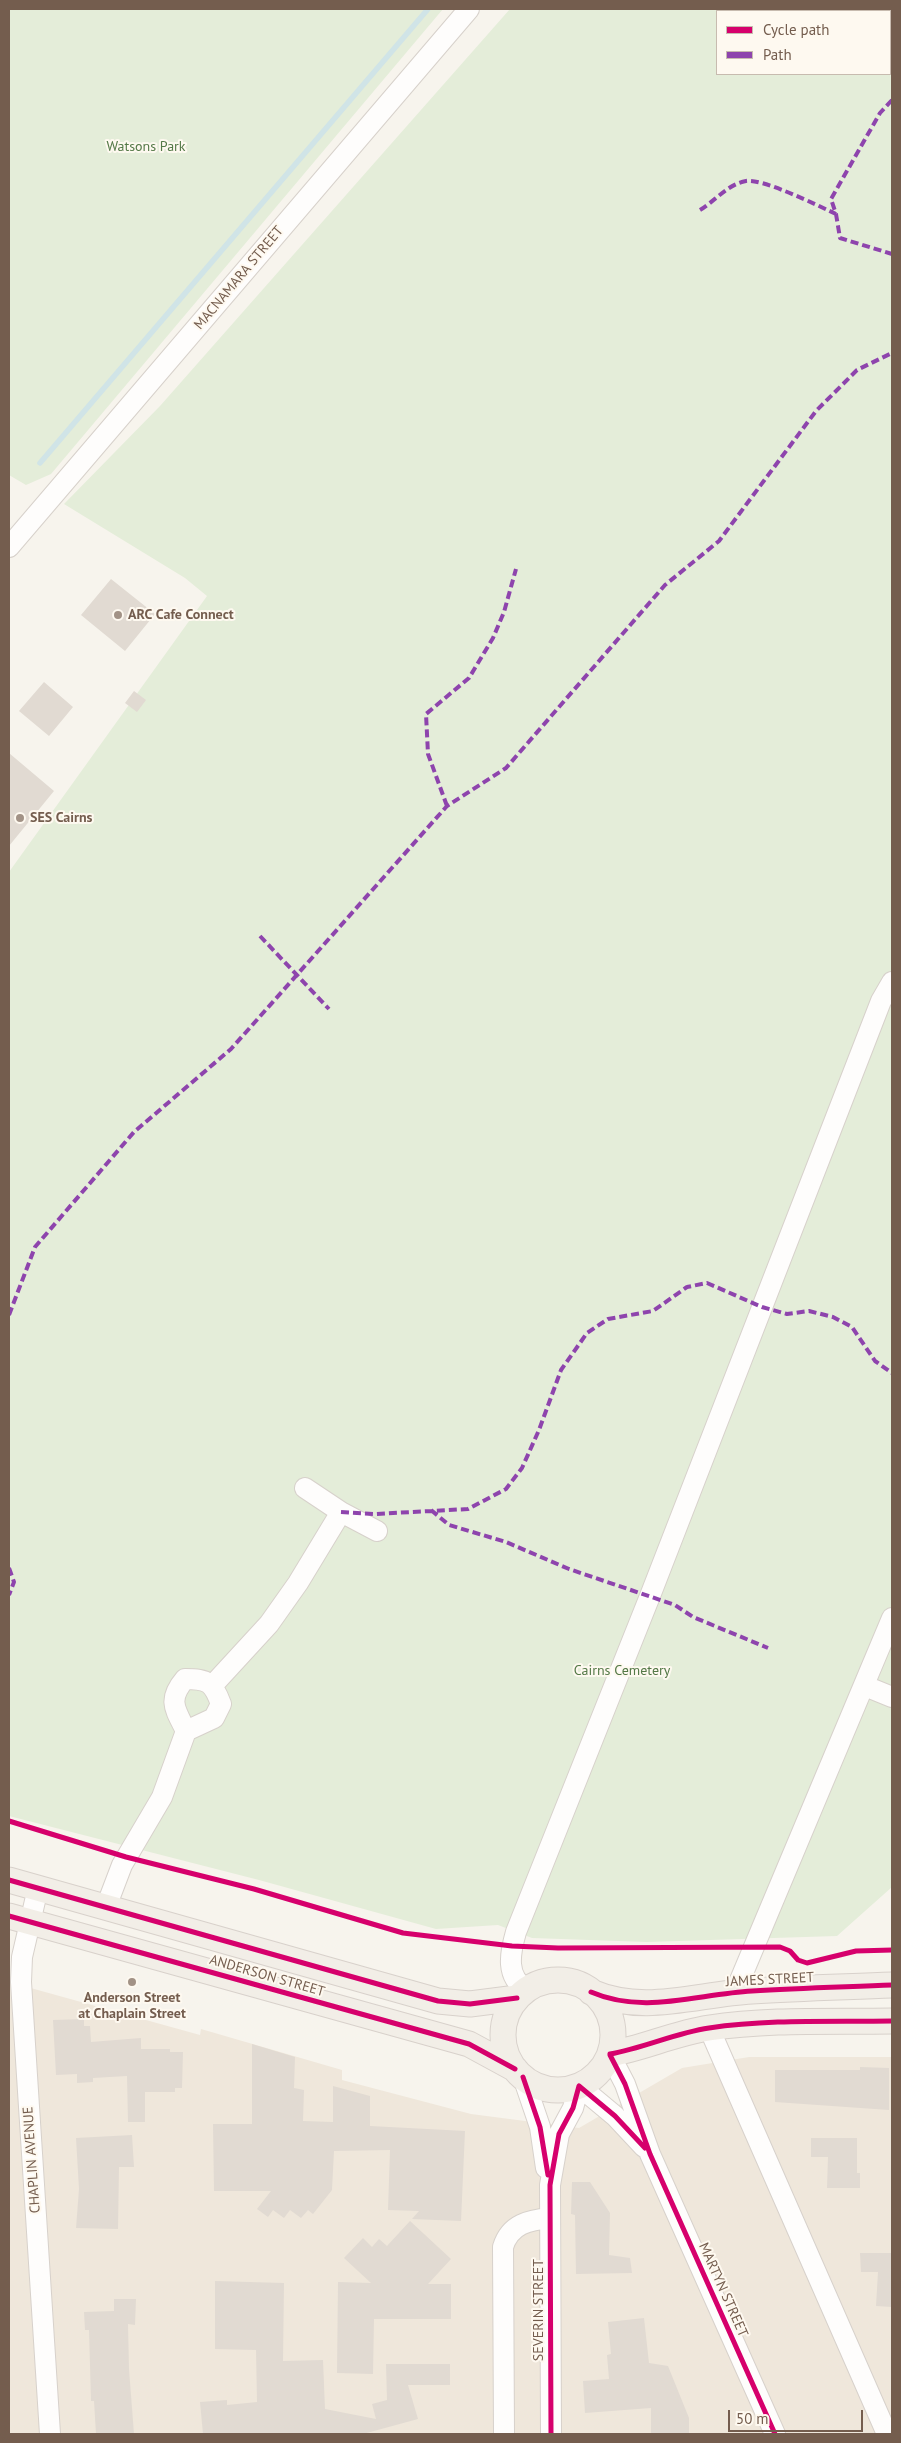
<!DOCTYPE html>
<style>
body{margin:0}
#map{position:relative;width:901px;height:2443px;overflow:hidden;background:#f7f4ed;font-family:"PT Sans",sans-serif}
canvas{display:block}
.frame{position:absolute;inset:0;border:10px solid #745d4e;pointer-events:none}
.legend{position:absolute;left:716px;top:10px;width:175px;height:65px;box-sizing:border-box;background:#fef9f0;border:1px solid #c7bbaf;margin:0;padding:6px 9px;list-style:none;font-size:15px;color:#745d4e}
.legend li{display:flex;align-items:center;gap:10px;height:25px}
.legend b{width:25px;border:1px solid #c7bbaf}
.scale{position:absolute;left:728px;top:2410px;width:135px;height:22px;box-sizing:border-box;border:2px solid #745d4e;border-top:0;padding-left:6px;font-size:15px;line-height:18px;white-space:nowrap;color:#745d4e;-webkit-text-stroke:4px #fef9f0;paint-order:stroke}
</style>
<div id="map">
<canvas width="901" height="2443"></canvas>
<div class="frame"></div>
<ul class="legend">
<li><b style="height:6px;background:#d6006c"></b>Cycle path</li>
<li><b style="height:6px;background:#8e44ad"></b>Path</li>
</ul>
<div class="scale">50 m</div>
</div>
<script>
const ctx = document.querySelector('canvas').getContext('2d');
ctx.lineJoin = 'round';
function fillPath(path, color) { ctx.fillStyle = color; ctx.fill(path, 'evenodd'); }
function strokePath(path, color, width, dash) { ctx.strokeStyle = color; ctx.lineWidth = width; ctx.lineCap = dash ? 'butt' : 'round'; ctx.setLineDash(dash || []); ctx.stroke(path); }
function write(font, color, halo, rows, align = 'center') {
  ctx.font = font + ' "PT Sans",sans-serif'; ctx.lineWidth = 4; ctx.setLineDash([]); ctx.textBaseline = 'middle'; ctx.strokeStyle = halo; ctx.fillStyle = color; for (const [text, x, y, turn = 0] of rows) {
    ctx.save(); ctx.translate(x, y); ctx.rotate((+turn || 0) * Math.PI / 180); ctx.textAlign = isNaN(turn) ? turn : align; if (halo) ctx.strokeText(text, 0, 0); ctx.fillText(text, 0, 0); ctx.restore();
  }
}
const residential = new Path2D(`
 M 9,1982 L 200,2035 L 201,2029 L 342,2070 L 342,2080 L 471,2114 L 579,2128 L 682,2068 L 749,2057 L 892,2057 L 892,2434 L 9,2434 Z`);
const green = new Path2D(`
 M 9,9 L 443,9 L 51,474 L 26,485 L 9,475 Z
 M 510,9 L 892,9 L 892,1887 L 837,1936 L 647,1942 L 532,1938 L 498,1925 L 436,1929 L 259,1880 L 9,1816 L 9,872 L 207,596 L 185,578 L 64,504 L 160,406 ZM 717,11 L 890,11 L 890,74 L 717,74 Z`);
const stream = new Path2D(`
 M 40,463 L 428,9`);
const building = new Path2D(`
 M 111,579 L 155,614 L 125,651 L 81,615 Z
 M 44,682 L 73,707 L 49,736 L 19,711 Z
 M 134,691 L 146,700 L 137,712 L 125,703 Z
 M 9,753 L 54,791 L 9,846 Z
 M 84,2019 L 84,2026 L 90,2026 L 91,2042 L 141,2038 L 141,2049 L 170,2049 L 170,2052 L 183,2052 L 182,2088 L 175,2088 L 175,2092 L 145,2092 L 145,2122 L 128,2122 L 127,2076 L 93,2078 L 93,2082 L 77,2083 L 77,2074 L 56,2075 L 53,2020 Z
 M 252,2044 L 295,2057 L 294,2088 L 304,2090 L 303,2121 L 333,2122 L 333,2086 L 370,2096 L 370,2126 L 465,2131 L 461,2221 L 412,2219 L 419,2211 L 388,2210 L 390,2150 L 334,2151 L 332,2190 L 313,2214 L 308,2210 L 301,2218 L 290,2210 L 284,2218 L 273,2210 L 268,2217 L 257,2209 L 271,2191 L 214,2191 L 213,2124 L 252,2124 Z
 M 860,2067 L 889,2068 L 889,2110 L 775,2102 L 775,2070 L 860,2070 Z
 M 132,2135 L 134,2167 L 119,2167 L 118,2229 L 76,2228 L 79,2189 L 76,2138 Z
 M 811,2138 L 857,2138 L 857,2173 L 860,2173 L 860,2188 L 827,2188 L 828,2157 L 811,2157 Z
 M 572,2182 L 590,2182 L 610,2213 L 609,2255 L 630,2258 L 632,2273 L 576,2274 L 575,2215 L 571,2214 Z
 M 410,2221 L 451,2259 L 428,2284 L 451,2284 L 451,2319 L 374,2319 L 373,2374 L 337,2373 L 338,2282 L 371,2283 L 344,2258 L 363,2238 L 372,2247 L 379,2239 L 387,2246 Z
 M 860,2253 L 891,2253 L 892,2307 L 876,2306 L 878,2272 L 861,2272 Z
 M 215,2281 L 284,2283 L 283,2361 L 323,2360 L 325,2409 L 376,2419 L 372,2404 L 387,2400 L 386,2364 L 450,2364 L 450,2385 L 408,2385 L 418,2419 L 363,2434 L 203,2434 L 200,2402 L 227,2400 L 227,2405 L 257,2402 L 256,2350 L 215,2349 Z
 M 114,2299 L 136,2299 L 135,2325 L 128,2324 L 129,2369 L 134,2434 L 96,2434 L 94,2401 L 91,2401 L 89,2330 L 85,2330 L 84,2312 L 114,2311 Z
 M 644,2318 L 649,2363 L 668,2366 L 689,2418 L 689,2434 L 651,2434 L 651,2408 L 585,2413 L 583,2381 L 609,2379 L 607,2355 L 611,2354 L 608,2322 Z`);
const minor = new Path2D(`
 M 9,547 L 469,9
 M 341,1512 L 377,1531
 M 212,1686 L 269,1624 L 298,1583 L 341,1512 L 305,1488
 M 865,1686 L 892,1697
 M 38,1888 L 22,1957 L 21,1982 L 50,2434
 M 106,1907 L 122,1865 L 162,1797 L 186,1731 C 175,1709 167,1700 185,1679 C 208,1679 213,1682 221,1704 L 214,1718 L 186,1731
 M 527,1990 C 505,1977 510,1953 516,1932 L 650,1596 L 881,1001 L 892,982
 M 735,1992 L 892,1618
 M 709,2028 L 887,2434
 M 610,2055 L 625,2084 L 650,2154 L 775,2434
 M 523,2077 L 540,2127 L 546,2168
 M 579,2086 L 615,2116 L 644,2147
 M 504,2434 L 503,2247 C 510,2224 529,2220 550,2218
 M 551,2434 L 550,2185 L 559,2134 L 573,2108 L 579,2086`);
const major = new Path2D(`
 M 9,1880 L 438,2001 L 470,2004 L 517,1998
 M 9,1916 L 469,2044 L 515,2069
 M503 2035a55 55 0 1 1 110 0a55 55 0 1 1-110 0Z
 M 591,1992 C 644,2015 697,1994 752,1991 C 799,1988 845,1987 892,1985
 M 610,2054 C 644,2048 675,2033 709,2028 C 770,2019 832,2022 892,2021`);
const quiet = new Path2D(`
 M 892,100 L 880,113 L 831,199 L 836,214 L 840,238 L 892,254
 M 700,210 C 715,201 728,184 746,181 C 762,178 819,206 836,214
 M 447,806 L 428,754 L 426,714 L 469,678 L 493,638 L 504,612 L 516,569
 M 260,936 L 329,1009
 M 9,1315 L 35,1247 L 134,1132 L 231,1049 L 447,806 L 506,768 L 665,585 L 719,541 L 816,411 L 857,370 L 892,353
 M 431,1510 L 449,1525 L 506,1542 L 569,1569 L 675,1605 L 693,1617 L 768,1648
 M 341,1512 L 375,1514 L 468,1509 L 506,1489 L 522,1468 L 539,1430 L 561,1370 L 587,1333 L 608,1319 L 653,1311 L 687,1287 L 707,1283 L 762,1307 L 787,1314 L 809,1311 L 833,1317 L 852,1327 L 875,1361 L 892,1373
 M 9,1568 L 14,1582 L 9,1595`);
const cycleway = new Path2D(`
 M 9,1821 L 126,1857 L 254,1889 L 403,1933 L 512,1946 L 558,1948 L 780,1947 L 790,1951 L 798,1960 L 807,1963 L 856,1951 L 892,1950
 M 9,1880 L 438,2001 L 470,2004 L 517,1998
 M 9,1916 L 469,2044 L 515,2069
 M 591,1992 C 644,2015 697,1994 752,1991 C 799,1988 845,1987 892,1985
 M 610,2054 C 644,2048 675,2033 709,2028 C 770,2019 832,2022 892,2021
 M 610,2055 L 625,2084 L 650,2154 L 775,2434
 M 523,2077 L 540,2127 L 548,2175
 M 579,2086 L 615,2116 L 645,2148
 M 551,2434 L 550,2185 L 559,2134 L 573,2108 L 579,2086`);
const markers = [
 [118,615,5,"#a29286"],
 [20,818,5,"#a29286"],
 [132,1982,5,"#a29286"]
];
const parkNames = [
 ["Watsons Park",146,147],
 ["Cairns Cemetery",622,1671]
];
const streetNames = [
 ["MACNAMARA STREET",239,278,-50],
 ["ANDERSON STREET",267,1976,16],
 ["JAMES STREET",770,1980,-3],
 ["CHAPLIN AVENUE",32,2160,-94],
 ["MARTYN STREET",723,2290,66],
 ["SEVERIN STREET",539,2310,-90]
];
const poiNames = [
 ["ARC Cafe Connect",128,615],
 ["SES Cairns",30,818],
 ["Anderson Street",132,1998,"center"],
 ["at Chaplain Street",132,2014,"center"]
];
fillPath(residential, '#efe7db');
fillPath(green, '#e4edd9');
strokePath(stream, '#d0e4e7', 5.5);
fillPath(building, '#e1dad2');
strokePath(minor, '#d7d1cb', 22);
strokePath(major, '#d8d1cb', 27);
strokePath(minor, '#fefdfc', 20);
strokePath(major, '#f2eee7', 25);
strokePath(quiet, '#8e44ad', 4, [8, 4]);
strokePath(cycleway, '#d6006c', 5);
for (const [x, y, r, color] of markers) { const dot = new Path2D(); dot.arc(x, y, r, 0, 2 * Math.PI); ctx.fillStyle = color; ctx.fill(dot); strokePath(dot, '#fef9f0', 2); }
write('14px', '#547947', '#fef9f0', parkNames);
write('14px', '#745d4e', '#fef9f0', streetNames);
write('bold 14px', '#745d4e', '#fef9f0', poiNames, 'left');
</script>
